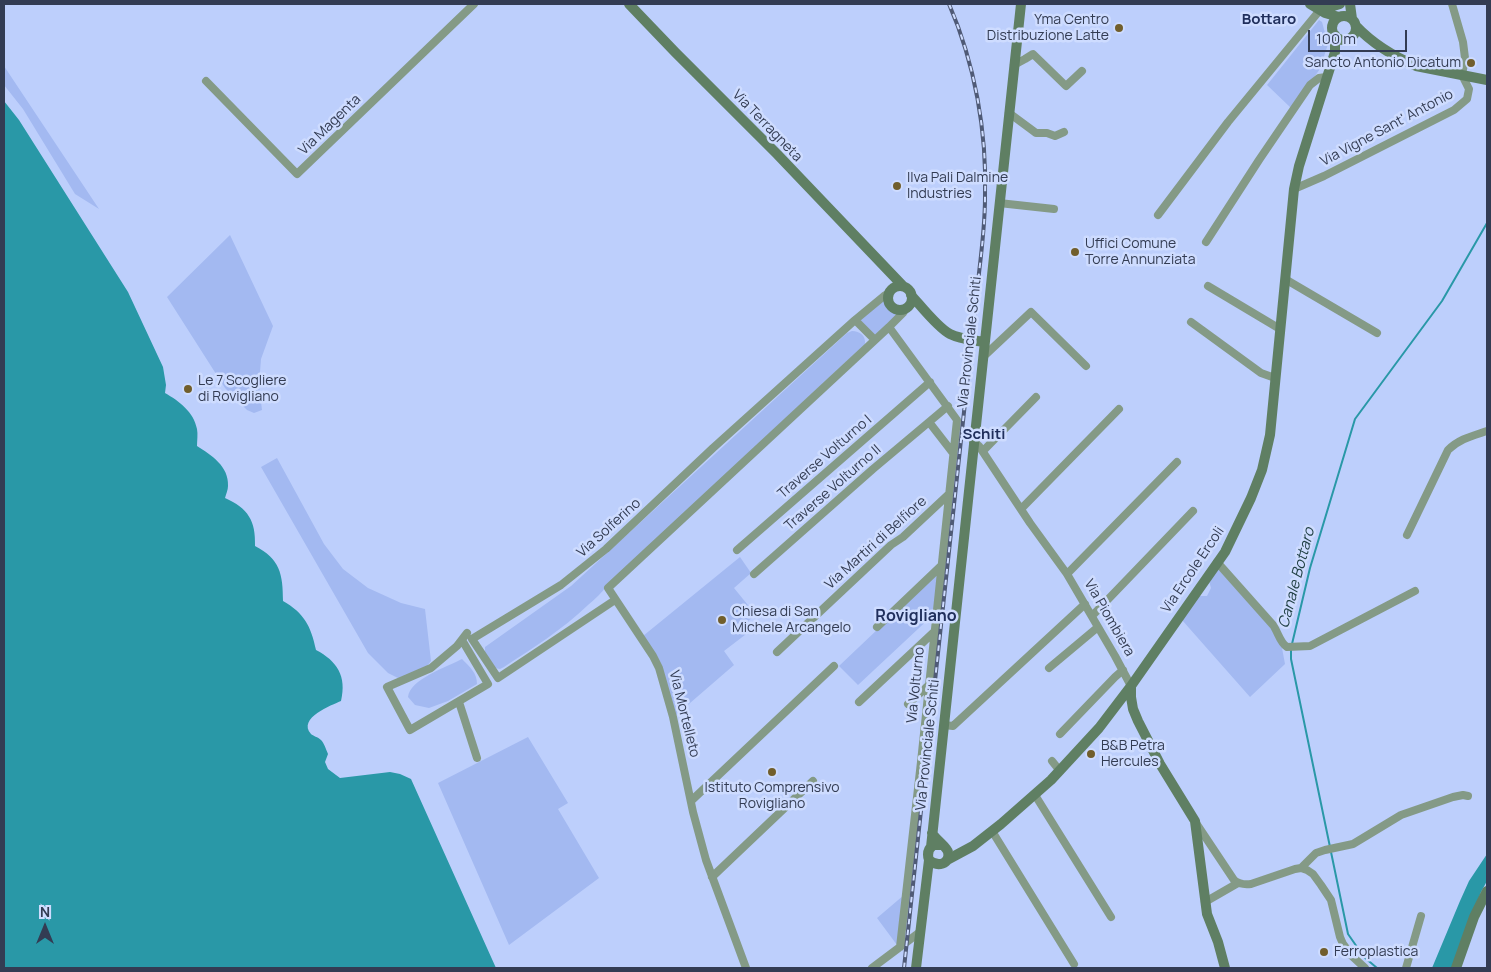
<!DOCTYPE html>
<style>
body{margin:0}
#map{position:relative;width:1491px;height:972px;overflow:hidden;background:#bdcffc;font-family:Manrope,sans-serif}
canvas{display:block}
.frame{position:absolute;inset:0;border:5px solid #333c53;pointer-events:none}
.north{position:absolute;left:20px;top:902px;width:50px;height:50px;-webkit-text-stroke:4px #cedcff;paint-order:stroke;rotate:0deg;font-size:14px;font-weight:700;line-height:20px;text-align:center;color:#333c53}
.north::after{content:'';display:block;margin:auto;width:18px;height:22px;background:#333c53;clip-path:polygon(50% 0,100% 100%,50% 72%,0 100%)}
.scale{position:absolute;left:1308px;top:30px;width:99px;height:22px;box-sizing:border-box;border:2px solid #333c53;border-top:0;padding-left:6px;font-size:15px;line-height:18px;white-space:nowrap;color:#333c53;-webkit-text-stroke:4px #cedcff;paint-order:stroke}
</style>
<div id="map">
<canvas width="1491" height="972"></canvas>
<div class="frame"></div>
<div class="north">N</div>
<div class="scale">100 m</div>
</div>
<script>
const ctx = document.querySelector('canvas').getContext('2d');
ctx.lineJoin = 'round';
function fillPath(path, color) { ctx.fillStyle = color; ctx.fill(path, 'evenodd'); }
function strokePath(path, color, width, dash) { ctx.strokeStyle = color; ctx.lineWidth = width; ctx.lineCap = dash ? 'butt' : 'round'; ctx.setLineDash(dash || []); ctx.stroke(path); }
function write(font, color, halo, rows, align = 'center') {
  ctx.font = font + ' Manrope,sans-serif'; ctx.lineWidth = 5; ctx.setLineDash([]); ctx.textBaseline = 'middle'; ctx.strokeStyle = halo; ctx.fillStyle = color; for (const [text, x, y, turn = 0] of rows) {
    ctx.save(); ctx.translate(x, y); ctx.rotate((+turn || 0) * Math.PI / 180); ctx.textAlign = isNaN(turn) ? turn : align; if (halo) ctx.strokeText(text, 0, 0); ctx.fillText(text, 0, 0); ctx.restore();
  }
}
const green = new Path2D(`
 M 1319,20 L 1322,22 L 1328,44 L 1320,69 L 1291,108 L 1267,85 Z
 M 4,66 L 99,209 L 75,194 L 23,109 L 4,85 Z
 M 230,235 L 273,326 L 261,359 L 259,385 L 262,410 L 254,413 L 247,410 L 225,388 L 167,297 Z
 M 888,297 C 889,308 897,310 906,308 L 875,340 L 855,320 Z
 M 852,331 C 860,331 866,336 865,344 L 607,585 C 602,593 595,599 588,605 C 562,630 534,647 504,667 L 500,669 L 495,668 L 485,654 L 485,647 L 571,586 L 847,333 Z
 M 277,458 L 324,544 L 343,569 L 368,588 L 401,603 L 425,609 L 431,661 L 427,666 L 404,677 L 398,678 L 388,673 L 368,653 L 261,467 Z
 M 740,557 L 751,573 L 734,588 L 756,615 L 748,621 L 754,628 L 724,651 L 734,665 L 675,716 L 643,636 Z
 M 1217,569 L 1220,569 L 1272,627 L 1282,648 L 1285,664 L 1250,697 L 1182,620 L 1199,596 L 1207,596 L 1211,588 L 1209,581 Z
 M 939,571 L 934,614 L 858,685 L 839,666 Z
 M 462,659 C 470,667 477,673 477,684 L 448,701 L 429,708 L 415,705 L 408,697 C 410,679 447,667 462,659 Z
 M 528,737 L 568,803 L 558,809 L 599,878 L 509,945 L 438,783 Z
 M 904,895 L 897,945 L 877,918 Z`);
const water = new Path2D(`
 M 4,101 L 19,120 L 128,292 L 163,367 L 166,385 L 165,393 C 179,401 194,412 197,429 C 198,434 197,441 197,446 C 211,455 229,466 228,486 C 228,490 226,494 225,498 C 248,508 256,521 255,546 C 280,559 283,574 283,601 C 304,613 311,626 316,650 C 337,661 347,676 341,701 C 332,705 297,718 311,734 C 313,736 318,737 321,740 C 324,743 326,749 328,754 L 325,762 L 328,769 L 340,778 L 390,772 L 400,774 L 411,779 L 496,968 L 4,968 Z
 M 1487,854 L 1487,881 L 1481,892 L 1452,968 L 1432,968 L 1460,901 L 1469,881 Z`);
const stream = new Path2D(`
 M 1292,644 L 1310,568 L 1355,419 L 1442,301 L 1487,223
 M 1291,648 L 1291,659 L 1330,847
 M 1331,852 L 1348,934 L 1364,957 L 1377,968`);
const street = new Path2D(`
 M 1014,65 L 1025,59 L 1033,54 L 1066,86 L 1082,71
 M 206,81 L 297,174 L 474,4
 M 1009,113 L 1032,130 L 1036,133 L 1047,133 L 1055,136 L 1064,132
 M 1294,189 L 1324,176 L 1454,110 L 1467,99 L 1469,89 L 1462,75 L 1465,58 L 1463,42 L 1452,4
 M 999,203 L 1054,209
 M 1158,215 L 1228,122 L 1320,10
 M 1206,242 L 1259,160 L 1310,85 L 1319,78 L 1326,77
 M 1285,279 L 1377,333
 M 1208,286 L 1280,329
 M 855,320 L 875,340
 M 1191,322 L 1261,373 L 1275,378
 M 889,327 L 957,420 L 921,762 L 900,947
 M 983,357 L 1031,312 L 1086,366
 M 929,422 L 948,406
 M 973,441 L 979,446 L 1030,523 L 1067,574 L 1115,656 L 1131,686
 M 983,451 L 1036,397
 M 1021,509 L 1119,409
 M 1407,535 L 1448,450 C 1459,439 1472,436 1487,431
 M 737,550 L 930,382
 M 1217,562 L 1273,625 C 1278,632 1280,643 1287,647 L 1310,646 L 1415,591
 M 754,574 L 873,469 L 929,422 L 953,453
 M 1067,574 L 1177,462
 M 615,600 L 498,678 L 472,639 L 561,585 L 606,549 L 713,448 L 855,320 L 884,296 L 889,293
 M 1092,616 L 1193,511
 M 877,627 L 941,566
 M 462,640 L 488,684 L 410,730 L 387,687 L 431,668 L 457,646 L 467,633
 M 777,652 L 891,545 L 903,537 L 949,494
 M 1049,668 L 1098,627
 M 459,702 L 477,758
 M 859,702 L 934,632
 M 908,704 L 929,685
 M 944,725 L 953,726 L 1085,604
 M 1060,734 L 1115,677 L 1123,670
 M 1052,761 L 1060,771
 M 1035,795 L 1111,917
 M 691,801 L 834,666
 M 1196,823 L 1234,880 C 1239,884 1244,885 1251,884 L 1295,869 L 1301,868 L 1307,870 L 1313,874 L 1321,885 L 1331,900 L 1340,937 L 1343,944 L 1352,956 L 1365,968
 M 992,831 L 1074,964
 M 1301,868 L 1316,853 L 1325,850 L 1353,844 L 1401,815 L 1453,797 L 1463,795 L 1468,796
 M 712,877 L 813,781
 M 1205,902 L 1238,883
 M 746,968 L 706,860 L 693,812 L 673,717 L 659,668 L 653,656 L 608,588 L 889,327 L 903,313 L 906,308
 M 872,968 L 920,932
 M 1406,968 L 1421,916`);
const secondary = new Path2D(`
 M 629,4 L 675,52 L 777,154 L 903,286
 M 1310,4 L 1325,13 L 1339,17
 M 1350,4 L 1352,19
 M 1320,10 L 1340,4
 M1332 28a12 12 0 1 1 24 0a12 12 0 1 1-24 0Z
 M 1356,26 C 1372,43 1395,57 1416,66 L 1487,80
 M888 298a12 12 0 1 1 24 0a12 12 0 1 1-24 0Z
 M 911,295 C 921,306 938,328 950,334 C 960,339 973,340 984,342
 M 1131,686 L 1131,697 L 1133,709 L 1138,721 L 1160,764 L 1195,821 L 1207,914 L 1218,942 L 1225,968
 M 932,833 C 936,840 947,847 948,852 C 951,865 937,867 929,860 C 927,854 928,849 933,845 L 941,845
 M 931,847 L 1021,4
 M 947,860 L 973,846 L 1001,824 L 1051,780 L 1099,728 L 1131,686 L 1225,552 L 1251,498 L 1262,470 L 1270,435 L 1294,189 L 1299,166 L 1335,52 L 1335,35
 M 916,968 L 929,860
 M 1456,968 L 1474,917 L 1487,891`);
const rail = new Path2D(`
 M 904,968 L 979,273 C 982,248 985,223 985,197 C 987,132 975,64 949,4`);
const markers = [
 [1119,28,5,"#715e2c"],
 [1471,63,5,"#715e2c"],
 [897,186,5,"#715e2c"],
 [1075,252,5,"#715e2c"],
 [188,389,5,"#715e2c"],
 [722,620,5,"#715e2c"],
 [1091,754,5,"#715e2c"],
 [772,772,5,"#715e2c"],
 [1324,952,5,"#715e2c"]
];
const poiNames = [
 ["Yma Centro",1109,20,"right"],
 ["Distribuzione Latte",1109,36,"right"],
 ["Sancto Antonio Dicatum",1461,63,"right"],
 ["Ilva Pali Dalmine",907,178],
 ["Industries",907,194],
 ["Uffici Comune",1085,244],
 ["Torre Annunziata",1085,260],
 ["Le 7 Scogliere",198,381],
 ["di Rovigliano",198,397],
 ["Chiesa di San",732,612],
 ["Michele Arcangelo",732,628],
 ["B&B Petra",1101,746],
 ["Hercules",1101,762],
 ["Istituto Comprensivo",772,788,"center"],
 ["Rovigliano",772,804,"center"],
 ["Ferroplastica",1334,952]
];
const streetNames = [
 ["Via Magenta",330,125,-44],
 ["Via Terragneta",767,126,46],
 ["Via Vigne Sant' Antonio",1387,128,-28],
 ["Via Provinciale Schiti",970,342,-84],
 ["Traverse Volturno I",825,457,-41],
 ["Traverse Volturno II",833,488,-41],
 ["Via Solferino",609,528,-42],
 ["Via Martiri di Belfiore",876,543,-42],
 ["Via Ercole Ercoli",1193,570,-56],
 ["Via Piombiera",1109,618,60],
 ["Via Volturno",916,685,-84],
 ["Via Mortelleto",684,714,76],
 ["Via Provinciale Schiti",928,745,-84]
];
const neighbourhoodNames = [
 ["Bottaro",1269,20],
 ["Schiti",984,435]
];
const waterNames = [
 ["Canale Bottaro",1297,578,-75]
];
const quarterNames = [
 ["Rovigliano",916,617]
];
fillPath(green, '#a3b9f1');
fillPath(water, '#2998a7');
strokePath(stream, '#2998a7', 2);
strokePath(street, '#849a86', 8);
strokePath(secondary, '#5f7f63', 10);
strokePath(rail, '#4f5a76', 4);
strokePath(rail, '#cedcff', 2, [5.5]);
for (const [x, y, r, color] of markers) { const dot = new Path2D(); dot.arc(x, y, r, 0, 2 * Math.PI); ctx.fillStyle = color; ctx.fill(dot); strokePath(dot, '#cedcff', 2); }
write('14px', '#333c53', '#cedcff', poiNames, 'left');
write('14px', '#333c53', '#cedcff', streetNames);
write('bold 15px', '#202f5c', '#cedcff', neighbourhoodNames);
write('italic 15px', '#224146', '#cedcff', waterNames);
write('bold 16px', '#202f5c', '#cedcff', quarterNames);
</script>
